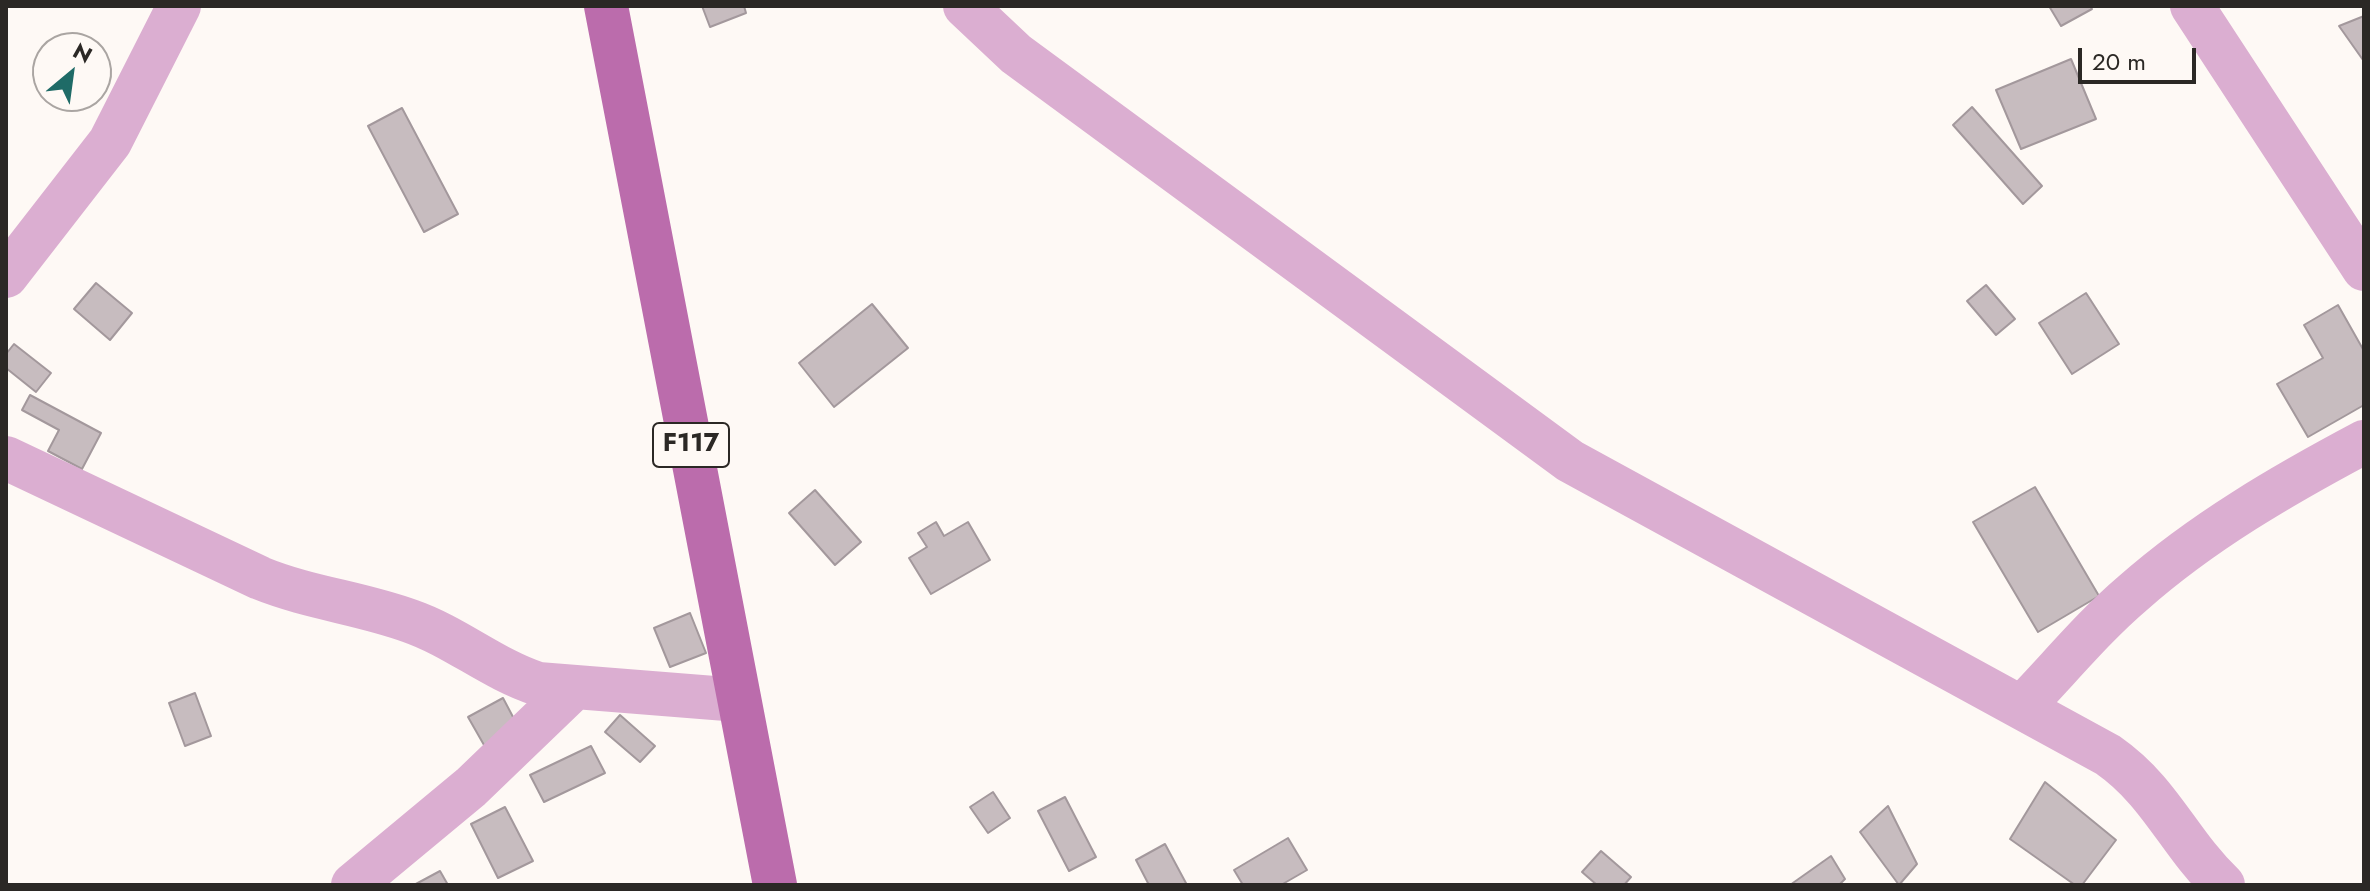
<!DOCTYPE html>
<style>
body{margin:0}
#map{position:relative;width:2370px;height:891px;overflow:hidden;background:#fef9f5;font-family:Jost,sans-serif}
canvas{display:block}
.frame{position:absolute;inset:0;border:8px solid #2b2825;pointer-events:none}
.north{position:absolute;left:32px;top:32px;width:80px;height:80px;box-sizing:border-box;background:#fef9f5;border:2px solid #aaa5a2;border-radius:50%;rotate:29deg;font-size:22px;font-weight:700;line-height:32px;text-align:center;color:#2b2825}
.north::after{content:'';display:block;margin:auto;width:28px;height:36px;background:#1f6b67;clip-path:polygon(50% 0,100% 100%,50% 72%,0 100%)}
.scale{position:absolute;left:2078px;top:48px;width:118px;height:36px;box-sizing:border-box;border:4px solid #2b2825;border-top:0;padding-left:10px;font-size:24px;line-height:28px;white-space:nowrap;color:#2b2825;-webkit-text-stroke:6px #fef9f5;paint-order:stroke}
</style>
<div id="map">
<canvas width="2370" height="891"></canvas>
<div class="frame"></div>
<div class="north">N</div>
<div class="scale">20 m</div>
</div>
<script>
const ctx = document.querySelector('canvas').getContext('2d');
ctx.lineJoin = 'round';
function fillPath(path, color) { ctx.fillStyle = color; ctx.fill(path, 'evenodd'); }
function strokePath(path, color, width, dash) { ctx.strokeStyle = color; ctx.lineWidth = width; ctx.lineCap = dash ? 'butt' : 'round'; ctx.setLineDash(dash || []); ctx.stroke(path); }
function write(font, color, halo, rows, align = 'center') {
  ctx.font = font + ' Jost,sans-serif'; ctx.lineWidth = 8; ctx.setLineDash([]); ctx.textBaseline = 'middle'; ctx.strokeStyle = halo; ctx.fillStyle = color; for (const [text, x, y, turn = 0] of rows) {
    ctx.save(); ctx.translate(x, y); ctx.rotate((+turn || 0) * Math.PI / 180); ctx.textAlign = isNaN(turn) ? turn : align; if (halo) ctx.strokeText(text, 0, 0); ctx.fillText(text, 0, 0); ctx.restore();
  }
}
const building = new Path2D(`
 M 702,6 L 744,6 L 746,13 L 710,27 Z
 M 2049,6 L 2090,6 L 2092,9 L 2061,26 Z
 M 2364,16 L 2364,59 L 2363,60 L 2339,26 Z
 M 2071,59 L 2096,119 L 2021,149 L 1996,90 Z
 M 1972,107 L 2042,186 L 2023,204 L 1953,125 Z
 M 402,108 L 458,214 L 424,232 L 368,126 Z
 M 96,283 L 132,313 L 110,340 L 74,309 Z
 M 1986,285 L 2015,319 L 1996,335 L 1967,301 Z
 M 2086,293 L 2119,344 L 2072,374 L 2039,323 Z
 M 872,304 L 908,348 L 834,407 L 799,363 Z
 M 2338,305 L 2364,351 L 2364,405 L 2308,437 L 2277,384 L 2323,358 L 2304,325 Z
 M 14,344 L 51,373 L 36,392 L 6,368 L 6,354 Z
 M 30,395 L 101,433 L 82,469 L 48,451 L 59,430 L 22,410 Z
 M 2035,487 L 2099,596 L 2038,632 L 1973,522 Z
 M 815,490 L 861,542 L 835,565 L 789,513 Z
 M 936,522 L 944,536 L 968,522 L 990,560 L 931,594 L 909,558 L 927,547 L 918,533 Z
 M 690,613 L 706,653 L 670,667 L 654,628 Z
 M 195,693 L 211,736 L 185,746 L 169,703 Z
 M 503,698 L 522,734 L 488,752 L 468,717 Z
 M 620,715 L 655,746 L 640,762 L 605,732 Z
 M 591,746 L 605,773 L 544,802 L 530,775 Z
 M 2045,782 L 2116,840 L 2082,885 L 2075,885 L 2010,839 Z
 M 993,792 L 1010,818 L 988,833 L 970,807 Z
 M 1065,797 L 1096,857 L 1069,871 L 1038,811 Z
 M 1888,806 L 1917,864 L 1899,885 L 1860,832 Z
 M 505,807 L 533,861 L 498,878 L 471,824 Z
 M 1288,838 L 1307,870 L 1281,885 L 1243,885 L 1234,870 Z
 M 1165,844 L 1187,885 L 1149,885 L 1136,860 Z
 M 1601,851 L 1631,877 L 1624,885 L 1597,885 L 1582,872 Z
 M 1831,856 L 1845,879 L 1839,885 L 1790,885 Z
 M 440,871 L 448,885 L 414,885 Z`);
const minor = new Path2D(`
 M 965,6 L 1016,54 L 1570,461 L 2108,755 C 2161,792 2178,842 2223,885
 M 2192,6 L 2364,269
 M 6,276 L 110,142 L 179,6
 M 6,458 L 260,578 C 309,598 361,603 410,621 C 456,637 492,669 538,684 L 739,700
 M 2022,707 C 2059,669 2093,627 2133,593 C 2202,532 2283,485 2364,442
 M 353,885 L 471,787 L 575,687`);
const major = new Path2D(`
 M 606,6 L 775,885`);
const shields = [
 [691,445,76]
];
const shieldNames = [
 ["F117",691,445]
];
fillPath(building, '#c7bcbf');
strokePath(building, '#a3989c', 2);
strokePath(minor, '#dbaed1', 44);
strokePath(major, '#bb6cac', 44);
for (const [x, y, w] of shields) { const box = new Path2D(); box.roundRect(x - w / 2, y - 22, w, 44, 6); ctx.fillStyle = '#fef9f5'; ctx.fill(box); strokePath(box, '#2b2825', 2); }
write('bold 26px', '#2b2825', null, shieldNames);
</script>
